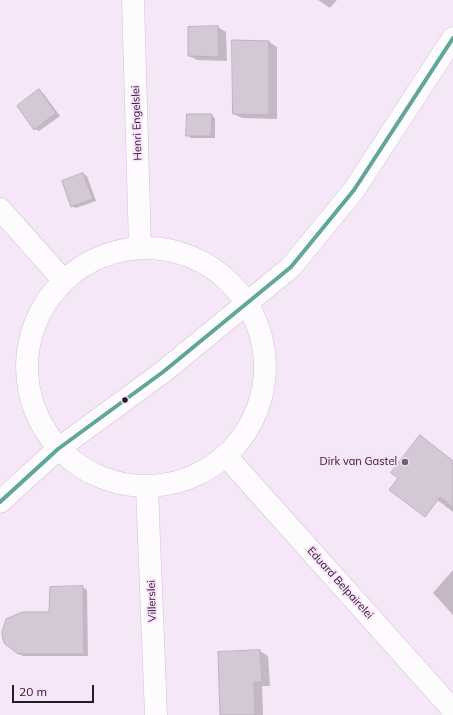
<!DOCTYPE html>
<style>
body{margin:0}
#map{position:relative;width:453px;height:715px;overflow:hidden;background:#f5e7f7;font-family:Mulish,sans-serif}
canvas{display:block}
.scale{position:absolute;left:12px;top:685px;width:82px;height:18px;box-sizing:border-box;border:2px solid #241b25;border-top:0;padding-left:5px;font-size:12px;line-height:14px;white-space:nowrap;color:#241b25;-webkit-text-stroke:3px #fbe1fd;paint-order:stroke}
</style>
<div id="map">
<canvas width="453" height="715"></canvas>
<div class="scale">20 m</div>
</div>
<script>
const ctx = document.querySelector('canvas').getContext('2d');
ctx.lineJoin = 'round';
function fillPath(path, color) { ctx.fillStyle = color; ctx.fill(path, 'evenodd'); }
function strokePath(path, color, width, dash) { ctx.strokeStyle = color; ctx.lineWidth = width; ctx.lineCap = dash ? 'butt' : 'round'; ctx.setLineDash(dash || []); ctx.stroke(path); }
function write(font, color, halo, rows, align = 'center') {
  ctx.font = font + ' Mulish,sans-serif'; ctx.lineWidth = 3.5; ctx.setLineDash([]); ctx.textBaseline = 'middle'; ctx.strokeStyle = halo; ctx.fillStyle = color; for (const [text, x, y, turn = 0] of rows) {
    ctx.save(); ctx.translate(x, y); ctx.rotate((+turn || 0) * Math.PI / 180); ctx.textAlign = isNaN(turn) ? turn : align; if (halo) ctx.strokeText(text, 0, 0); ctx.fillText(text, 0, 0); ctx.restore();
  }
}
const shadow = new Path2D(`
 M 318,0 L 337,0 L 330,8 Z
 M 218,27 L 226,32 L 227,61 L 197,60 L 189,56 Z
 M 269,42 L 277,47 L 277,119 L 242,118 L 234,114 Z
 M 39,91 L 43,93 L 60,116 L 39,131 L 35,129 Z
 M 211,115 L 215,118 L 215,138 L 191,138 L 187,135 Z
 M 83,174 L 87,176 L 96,201 L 76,208 L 72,206 Z
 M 453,461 L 453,512 L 396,468 Z
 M 453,570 L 453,615 L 433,593 Z
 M 83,587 L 87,590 L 88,656 L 23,656 L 18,653 L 50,613 Z
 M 260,651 L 268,656 L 270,686 L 262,686 L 263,715 L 221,715 L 219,653 Z`);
const building = new Path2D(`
 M 218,26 L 219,57 L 188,56 L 188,27 Z
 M 232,40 L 269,41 L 269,115 L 233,114 Z
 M 39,89 L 56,113 L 34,130 L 17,106 Z
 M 187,114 L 212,114 L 211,136 L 186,136 Z
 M 83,173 L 93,199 L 71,207 L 62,181 Z
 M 420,435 L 453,461 L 453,507 L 440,497 L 425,517 L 389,490 L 398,478 L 391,473 Z
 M 83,586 L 84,654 L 18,654 L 5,644 L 3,640 L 2,632 L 6,619 L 22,612 L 49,612 L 50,587 Z
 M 260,650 L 262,682 L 254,682 L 255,715 L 220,715 L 218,652 Z`);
const street = new Path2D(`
 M 133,0 L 140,247
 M 0,209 L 64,281
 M27 367a119 119 0 1 1 238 0a119 119 0 1 1-238 0Z
 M 226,456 L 453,710
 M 147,488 L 156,715`);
const secondary = new Path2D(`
 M 0,502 L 58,449 L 163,372 L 291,267 L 354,190 L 453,38`);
const bus1 = new Path2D(`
 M 0,502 L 58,449 L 163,372 L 291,267 L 354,190 L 453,38`);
const markers = [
 [125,400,3.5,"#241b25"],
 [405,462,4,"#6d626e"]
];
const streetNames = [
 ["Henri Engelslei",137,123,-92],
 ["Eduard Belpairelei",340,583,48],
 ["Villerslei",152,601,-92]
];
const poiNames = [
 ["Dirk van Gastel",397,462]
];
fillPath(shadow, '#0003');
fillPath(building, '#d5c8d6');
strokePath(building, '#bcb1bd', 1);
strokePath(street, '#cec3cf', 23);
strokePath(secondary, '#cec3cf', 23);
strokePath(street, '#fefbfe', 22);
strokePath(secondary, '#fefbfe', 22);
strokePath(bus1, '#5fa798', 4);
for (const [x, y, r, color] of markers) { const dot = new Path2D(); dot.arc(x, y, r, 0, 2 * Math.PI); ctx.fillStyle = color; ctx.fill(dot); strokePath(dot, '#fbe1fd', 1.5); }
write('11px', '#241b25', '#fbe1fd', streetNames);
write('11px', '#241b25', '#fbe1fd', poiNames, 'right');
</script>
